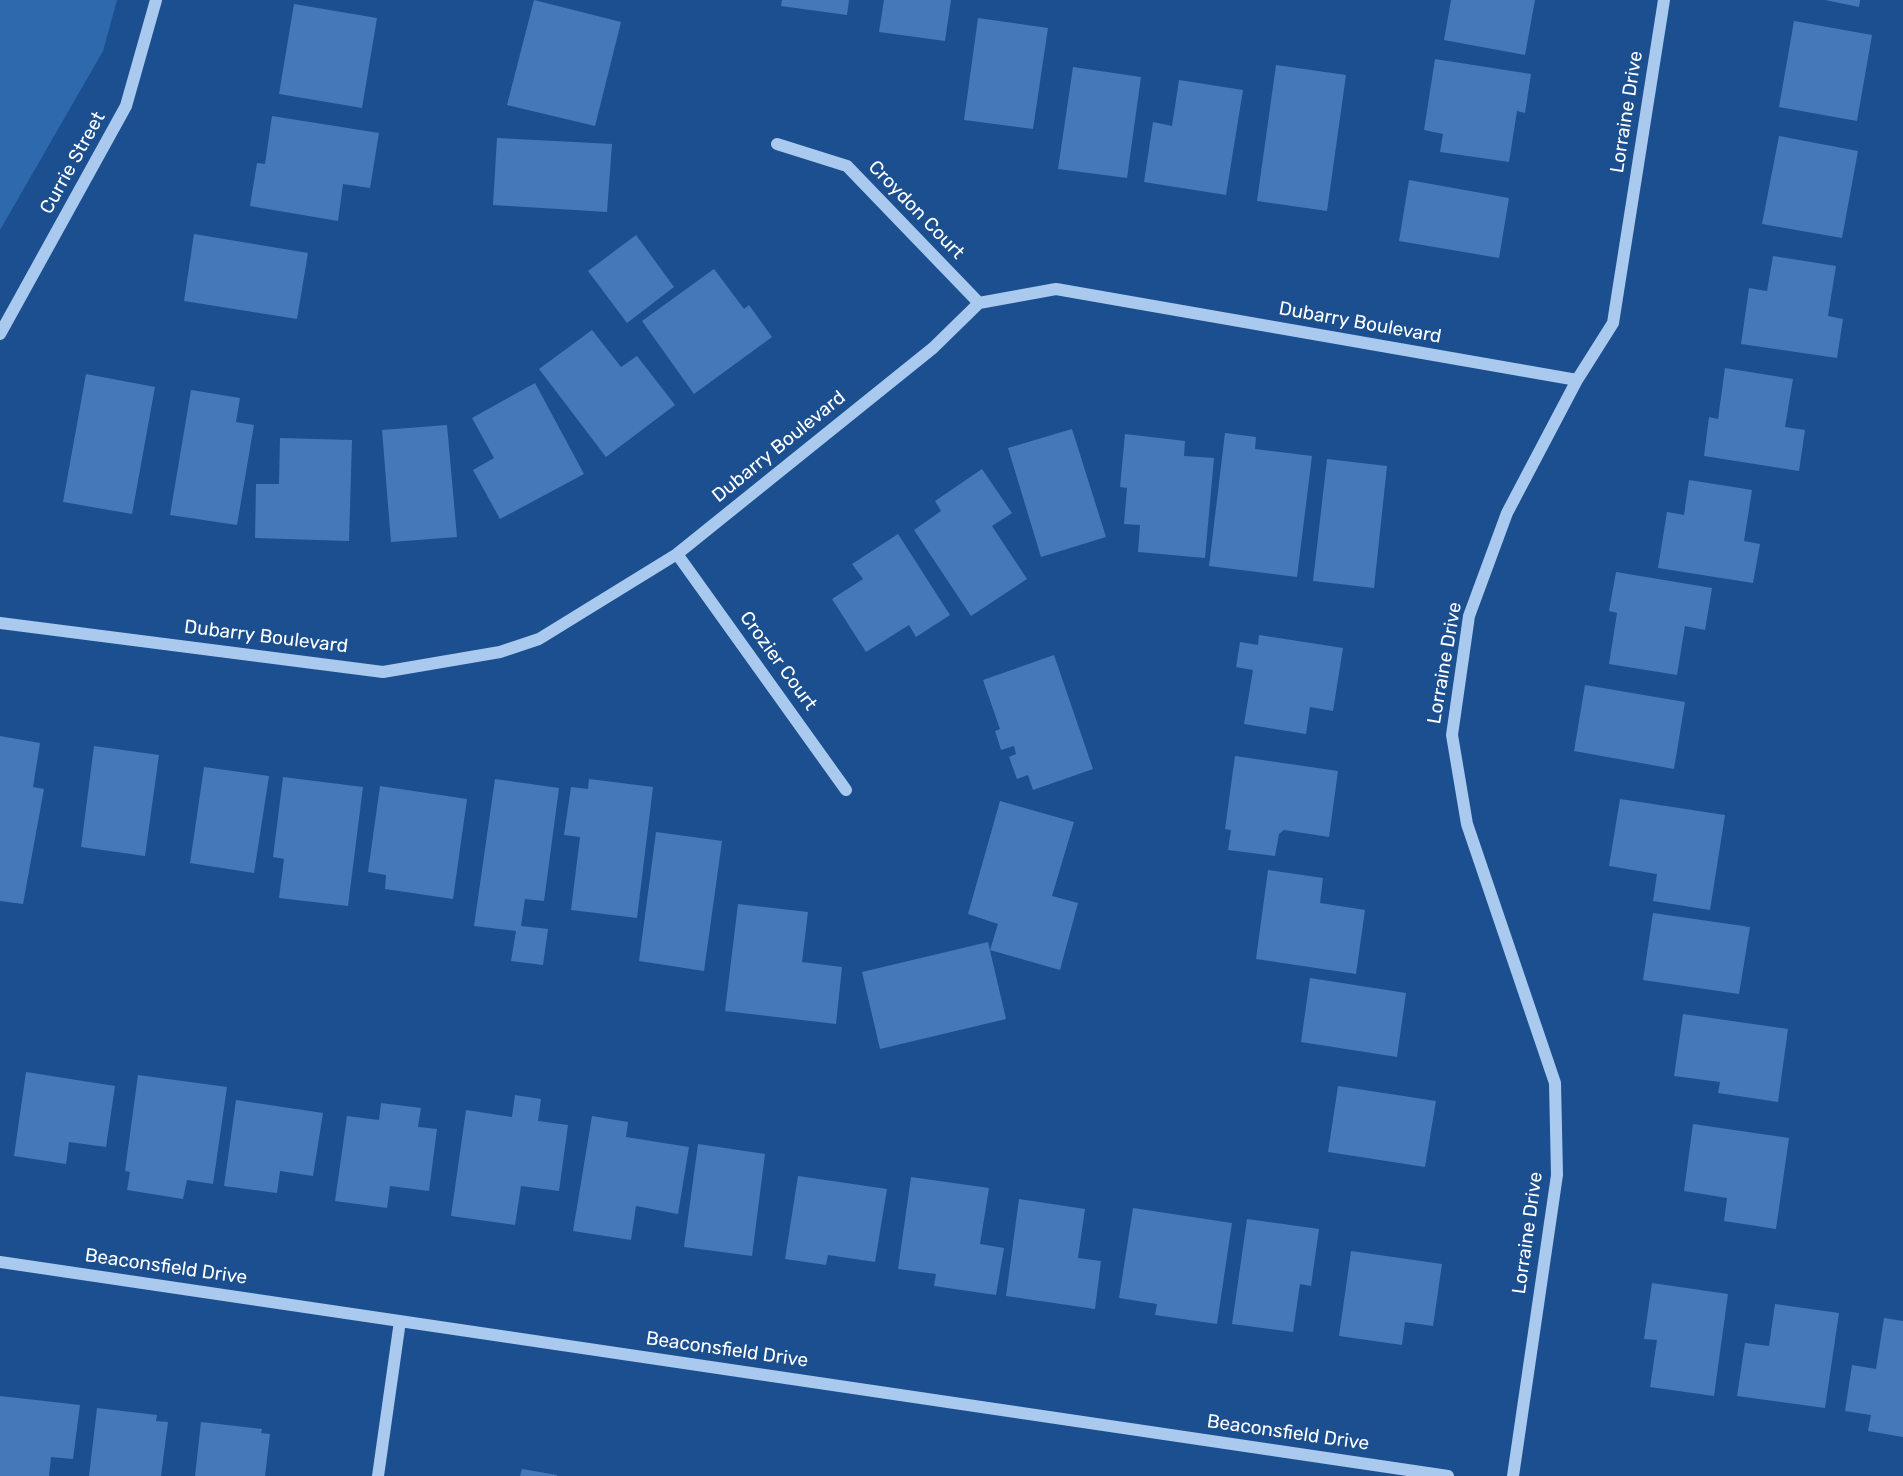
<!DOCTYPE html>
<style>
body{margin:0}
canvas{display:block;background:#1b4f8f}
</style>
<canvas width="1903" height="1476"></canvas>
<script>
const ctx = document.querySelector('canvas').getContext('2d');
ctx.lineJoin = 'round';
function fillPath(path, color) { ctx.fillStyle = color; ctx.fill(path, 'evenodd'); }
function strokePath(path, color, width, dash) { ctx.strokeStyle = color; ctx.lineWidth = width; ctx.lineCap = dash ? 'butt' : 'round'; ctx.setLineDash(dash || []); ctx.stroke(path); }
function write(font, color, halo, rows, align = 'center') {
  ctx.font = font + ' Rubik,sans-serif'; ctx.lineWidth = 5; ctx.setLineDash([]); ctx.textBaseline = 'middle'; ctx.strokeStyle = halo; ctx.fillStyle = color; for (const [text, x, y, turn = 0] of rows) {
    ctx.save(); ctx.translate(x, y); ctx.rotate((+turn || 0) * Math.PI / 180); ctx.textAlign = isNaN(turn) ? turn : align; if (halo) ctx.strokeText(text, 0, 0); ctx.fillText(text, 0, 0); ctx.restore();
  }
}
const green = new Path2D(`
 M 0,0 L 117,0 L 103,51 L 0,230 Z`);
const building = new Path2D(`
 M 534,0 L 621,22 L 595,126 L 507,105 Z
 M 782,0 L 849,0 L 847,15 L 781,6 Z
 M 884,0 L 951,0 L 945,41 L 879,32 Z
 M 1451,0 L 1535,0 L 1525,55 L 1444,40 Z
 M 1825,0 L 1860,0 L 1859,7 Z
 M 294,4 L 377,18 L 362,108 L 279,94 Z
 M 978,18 L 1048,28 L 1033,129 L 964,120 Z
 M 1794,21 L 1872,35 L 1857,121 L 1779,107 Z
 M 1435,59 L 1531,74 L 1525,113 L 1517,111 L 1509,162 L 1440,152 L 1443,134 L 1424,130 Z
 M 1276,65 L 1346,75 L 1327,211 L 1257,201 Z
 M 1073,67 L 1141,77 L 1127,178 L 1058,169 Z
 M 1179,80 L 1243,90 L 1226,195 L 1144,182 L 1153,122 L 1172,126 Z
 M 272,116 L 379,133 L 370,188 L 343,184 L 338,221 L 250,206 L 257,163 L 265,164 Z
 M 1779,136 L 1858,151 L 1842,238 L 1762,224 Z
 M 497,138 L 612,144 L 607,212 L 493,205 Z
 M 1409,180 L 1509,198 L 1499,258 L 1399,241 Z
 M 194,234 L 308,253 L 297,319 L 184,301 Z
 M 636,235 L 674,287 L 627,323 L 588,271 Z
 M 1773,256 L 1836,266 L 1828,316 L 1843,319 L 1837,358 L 1741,344 L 1749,288 L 1767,291 Z
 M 714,269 L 744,309 L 749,305 L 772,337 L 694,394 L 642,321 Z
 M 592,330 L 621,367 L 637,356 L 675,405 L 606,457 L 539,369 Z
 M 1725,368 L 1793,379 L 1785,427 L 1805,430 L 1799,471 L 1704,456 L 1709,417 L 1718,419 Z
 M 86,374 L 155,387 L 132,514 L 63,502 Z
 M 535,383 L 584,474 L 500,519 L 473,470 L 494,458 L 472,418 Z
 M 191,390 L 240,398 L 236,422 L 254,425 L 237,525 L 170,515 Z
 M 447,425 L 457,537 L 391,542 L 382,430 Z
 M 1072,429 L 1106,537 L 1041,557 L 1008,448 Z
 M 1225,433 L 1256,437 L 1255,449 L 1312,456 L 1297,577 L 1209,566 Z
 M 1125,434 L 1185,441 L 1184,456 L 1214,458 L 1205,558 L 1138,552 L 1140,525 L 1124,524 L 1127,488 L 1120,487 Z
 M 280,438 L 352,440 L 349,541 L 255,538 L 256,484 L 279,484 Z
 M 1327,459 L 1387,466 L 1374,588 L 1313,581 Z
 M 982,469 L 1012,513 L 992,526 L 1027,579 L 971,616 L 914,530 L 941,511 L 935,501 Z
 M 1689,480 L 1752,490 L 1744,541 L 1760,544 L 1753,583 L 1658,568 L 1667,512 L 1684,515 Z
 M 898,534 L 950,615 L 916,637 L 909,625 L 866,652 L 832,599 L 863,579 L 852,564 Z
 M 1616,572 L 1712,588 L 1705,630 L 1685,626 L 1677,675 L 1609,664 L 1617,613 L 1609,611 Z
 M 1259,635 L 1343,648 L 1333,711 L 1310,707 L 1306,734 L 1244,724 L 1253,670 L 1236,667 L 1240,642 L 1258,645 Z
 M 1054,655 L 1093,769 L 1033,790 L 1028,775 L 1017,779 L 1009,757 L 1016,754 L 1014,746 L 1001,750 L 995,731 L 1000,729 L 983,680 Z
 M 1585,685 L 1685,702 L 1674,769 L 1574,751 Z
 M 0,736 L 40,743 L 33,787 L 44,789 L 23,904 L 0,901 Z
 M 94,746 L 159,755 L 145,856 L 81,847 Z
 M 1235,756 L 1338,771 L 1329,837 L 1284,830 L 1279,834 L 1275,856 L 1228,850 L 1231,830 L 1225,829 Z
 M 204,767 L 269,776 L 254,873 L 190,863 Z
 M 283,777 L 363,787 L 348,906 L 279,898 L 284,859 L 273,857 Z
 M 495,779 L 559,788 L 544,901 L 525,899 L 521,926 L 548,929 L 543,965 L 511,961 L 516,931 L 474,926 Z
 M 589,779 L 653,787 L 637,918 L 571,910 L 580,837 L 564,835 L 571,787 L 588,789 Z
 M 380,786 L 467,799 L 453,899 L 385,889 L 386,875 L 368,872 Z
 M 1620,799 L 1725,815 L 1710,910 L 1653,901 L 1657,874 L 1609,866 Z
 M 1000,801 L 1074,822 L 1052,896 L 1078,903 L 1060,970 L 990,950 L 998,924 L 968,914 Z
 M 656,832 L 722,841 L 704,971 L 639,961 Z
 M 1268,870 L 1323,878 L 1320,903 L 1365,910 L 1356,974 L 1256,959 Z
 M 738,904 L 808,912 L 802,962 L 842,967 L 836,1024 L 725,1011 Z
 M 1653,913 L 1750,927 L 1739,994 L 1643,980 Z
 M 988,942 L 1006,1019 L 880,1049 L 862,972 Z
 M 1310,978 L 1406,993 L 1397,1057 L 1301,1042 Z
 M 1683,1014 L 1788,1029 L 1778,1102 L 1718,1093 L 1720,1082 L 1674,1076 Z
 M 26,1072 L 115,1086 L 106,1147 L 69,1142 L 66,1164 L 14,1156 Z
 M 138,1075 L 227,1087 L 213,1184 L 187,1180 L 183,1199 L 127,1190 L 130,1172 L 125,1171 Z
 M 1338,1086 L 1436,1101 L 1425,1167 L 1328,1152 Z
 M 515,1095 L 541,1099 L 538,1121 L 568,1125 L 559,1191 L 521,1186 L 515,1225 L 451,1216 L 466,1110 L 512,1117 Z
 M 236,1100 L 323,1113 L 313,1176 L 280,1171 L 277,1193 L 224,1186 Z
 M 381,1103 L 421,1108 L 418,1127 L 437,1129 L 429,1191 L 390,1186 L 387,1208 L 335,1201 L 347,1116 L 379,1120 Z
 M 592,1116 L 628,1122 L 626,1137 L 689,1147 L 678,1214 L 636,1206 L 631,1240 L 573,1231 Z
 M 1693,1124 L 1789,1138 L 1776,1229 L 1724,1221 L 1727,1198 L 1684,1191 Z
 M 698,1144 L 765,1154 L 752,1256 L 684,1247 Z
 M 798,1176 L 887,1189 L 875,1262 L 828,1255 L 826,1265 L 785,1259 Z
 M 911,1177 L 989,1188 L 980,1244 L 1004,1248 L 996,1295 L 934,1286 L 936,1274 L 898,1269 Z
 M 1019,1199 L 1085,1209 L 1078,1258 L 1101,1261 L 1095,1309 L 1006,1296 Z
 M 1133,1208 L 1232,1223 L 1217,1324 L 1155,1315 L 1157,1304 L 1119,1298 Z
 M 1247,1219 L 1319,1229 L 1311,1286 L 1300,1284 L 1293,1332 L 1232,1324 Z
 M 1351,1251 L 1442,1264 L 1433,1326 L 1405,1322 L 1402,1345 L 1339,1336 Z
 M 1652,1283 L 1728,1294 L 1714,1396 L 1650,1387 L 1657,1340 L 1644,1339 Z
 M 1775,1304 L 1839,1313 L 1825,1408 L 1737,1396 L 1745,1343 L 1769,1346 Z
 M 1884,1318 L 1903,1321 L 1903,1437 L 1868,1431 L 1871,1415 L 1845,1411 L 1852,1365 L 1876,1369 Z
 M 0,1396 L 80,1405 L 73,1459 L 51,1457 L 49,1476 L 0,1476 Z
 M 97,1408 L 157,1415 L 156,1421 L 168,1422 L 161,1476 L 89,1476 Z
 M 201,1422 L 262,1429 L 261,1433 L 270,1434 L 265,1476 L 195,1476 Z
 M 522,1469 L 557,1475 L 557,1476 L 520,1476 Z`);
const minor = new Path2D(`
 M 777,144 L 847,166 L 979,303
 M 0,334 L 126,106 L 156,0
 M 677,554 L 846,790
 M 0,623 L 383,672 L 500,652 L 539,639 L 677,554 L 933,348 L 979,303 L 1056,289 L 1577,380
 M 0,1262 L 1448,1476
 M 378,1476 L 400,1321
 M 1513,1476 L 1557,1175 L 1555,1083 L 1467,824 L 1452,735 L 1469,616 L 1507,513 L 1577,380 L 1613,323 L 1664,0`);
const streetNames = [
 ["Lorraine Drive",1627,112,-81],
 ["Currie Street",73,163,-61],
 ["Croydon Court",916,210,46],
 ["Dubarry Boulevard",1360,323,10],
 ["Dubarry Boulevard",779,447,-39],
 ["Dubarry Boulevard",266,637,7],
 ["Crozier Court",778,661,54],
 ["Lorraine Drive",1445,663,-80],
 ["Lorraine Drive",1528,1233,-82],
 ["Beaconsfield Drive",166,1267,8],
 ["Beaconsfield Drive",727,1350,8],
 ["Beaconsfield Drive",1288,1433,8]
];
fillPath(green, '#2e69ad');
fillPath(building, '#4478b7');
strokePath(minor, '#a9c9ee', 12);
write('19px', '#fff', '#1b4f8f', streetNames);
</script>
